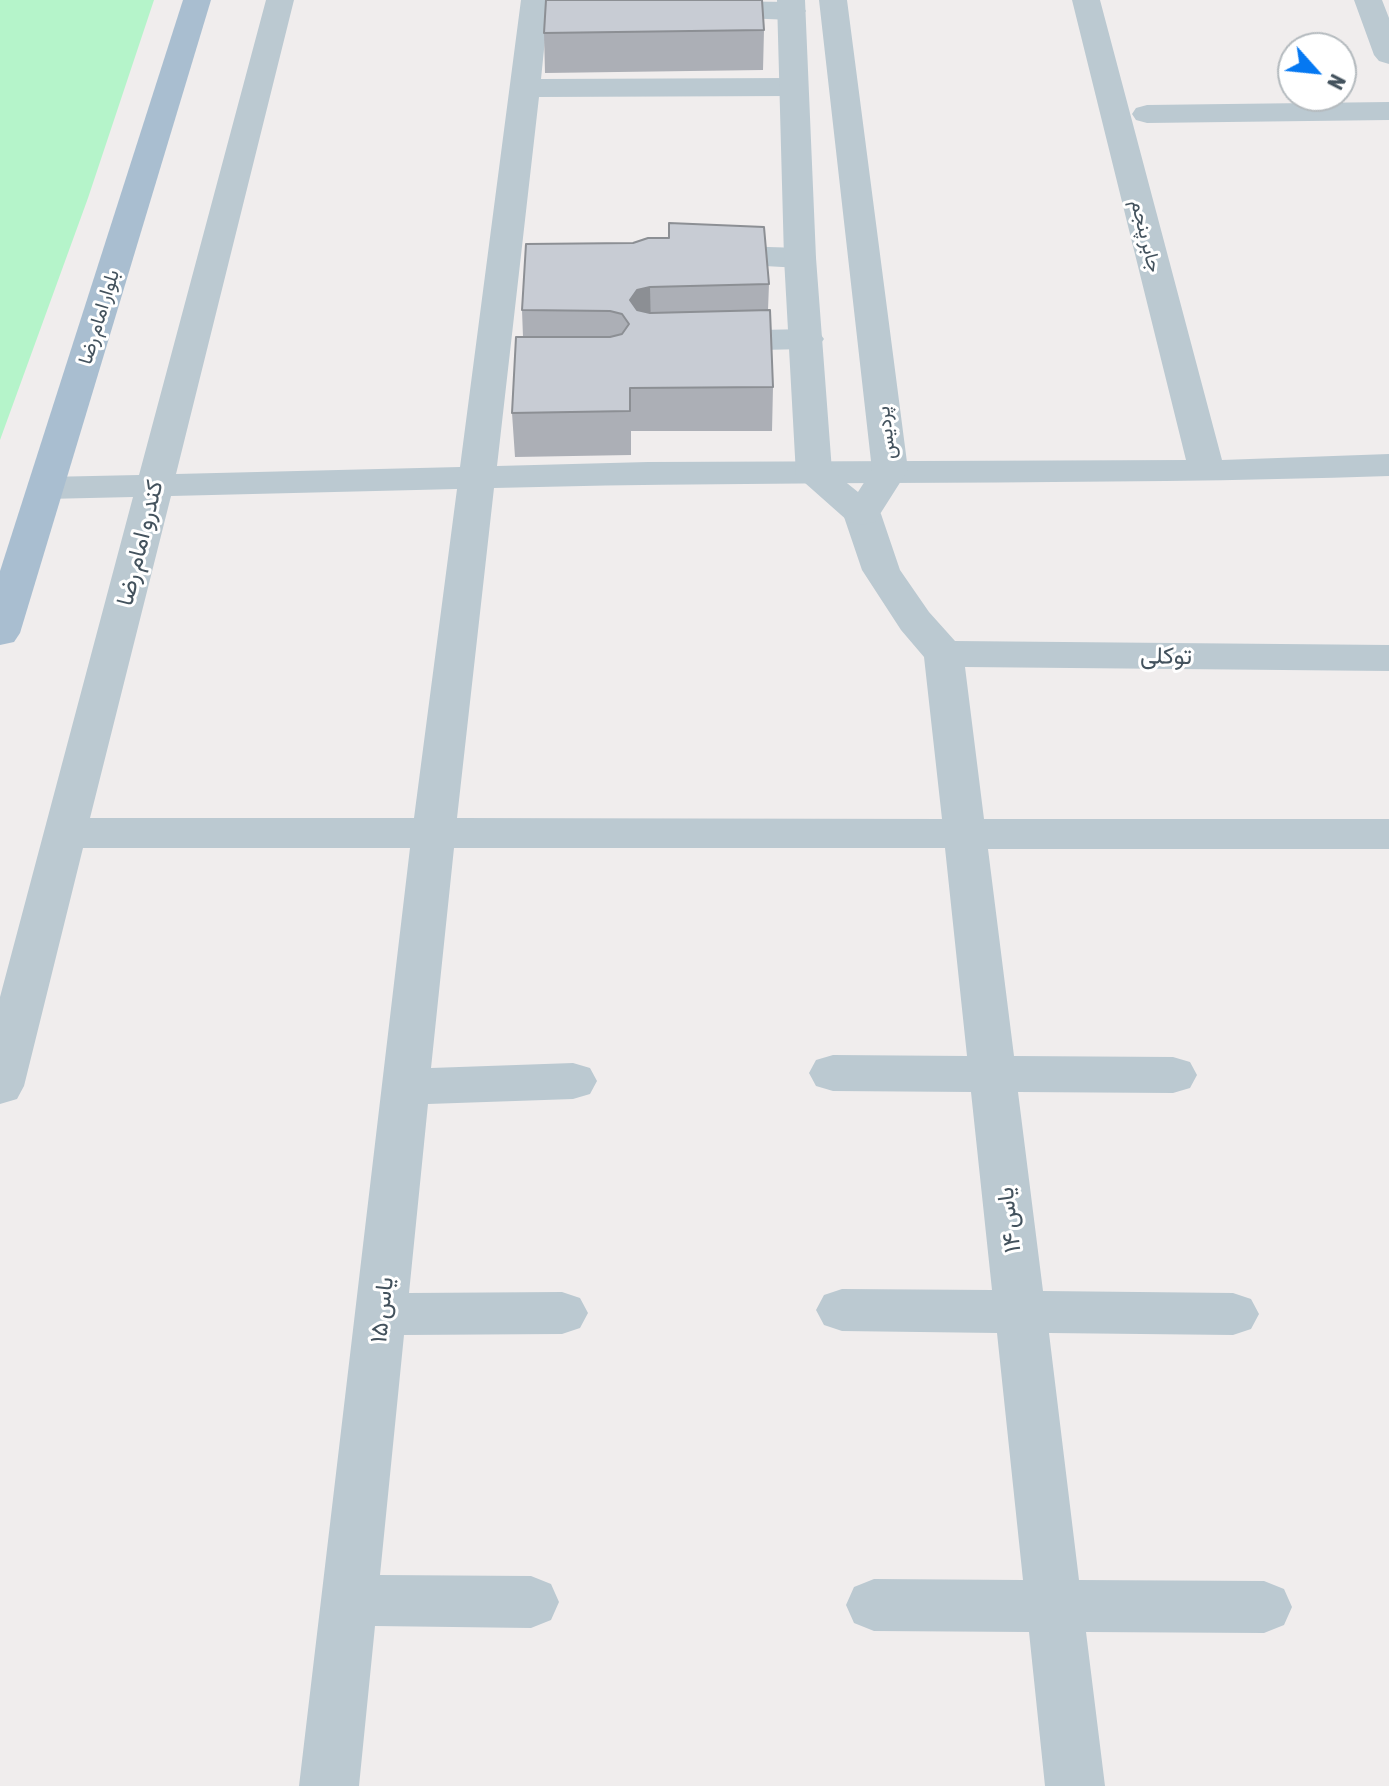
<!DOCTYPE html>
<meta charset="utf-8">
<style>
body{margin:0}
#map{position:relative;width:1389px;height:1786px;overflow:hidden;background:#f0eded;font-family:"Asap Condensed",sans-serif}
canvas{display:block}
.north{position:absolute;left:1277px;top:32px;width:80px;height:80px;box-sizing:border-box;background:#fff;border:2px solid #b4babe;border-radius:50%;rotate:117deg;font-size:22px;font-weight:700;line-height:32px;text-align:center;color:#43525d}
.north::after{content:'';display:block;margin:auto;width:28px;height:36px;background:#0578f2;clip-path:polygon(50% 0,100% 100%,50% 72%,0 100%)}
</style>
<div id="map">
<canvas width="1389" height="1786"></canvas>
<div class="north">N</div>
</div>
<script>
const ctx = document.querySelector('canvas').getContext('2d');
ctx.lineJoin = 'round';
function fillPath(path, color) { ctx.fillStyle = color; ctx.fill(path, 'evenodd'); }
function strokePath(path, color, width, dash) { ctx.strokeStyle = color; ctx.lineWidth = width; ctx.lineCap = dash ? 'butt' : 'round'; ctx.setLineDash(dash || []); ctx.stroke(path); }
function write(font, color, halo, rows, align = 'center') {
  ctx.font = font + ' "Asap Condensed",Vazirmatn,sans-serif'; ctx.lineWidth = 6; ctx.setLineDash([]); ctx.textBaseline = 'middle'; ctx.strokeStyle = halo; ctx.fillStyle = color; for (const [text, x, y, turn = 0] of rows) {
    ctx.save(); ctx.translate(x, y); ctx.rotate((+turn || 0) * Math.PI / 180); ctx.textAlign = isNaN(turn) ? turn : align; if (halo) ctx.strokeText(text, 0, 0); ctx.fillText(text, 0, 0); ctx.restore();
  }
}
const green = new Path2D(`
 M 0,0 L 154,0 L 88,198 L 0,440 Z`);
const minor = new Path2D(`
 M 266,0 L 294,0 L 176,474 L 460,467 L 521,0 L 549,0 L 541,79 L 792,78 L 803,81 L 807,87 L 803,93 L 792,96 L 539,97 L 497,466 L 648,462 L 1186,460 L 1072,0 L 1100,0 L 1222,460 L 1389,454 L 1389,476 C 1091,486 792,480 494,488 L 457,818 L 942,819 L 924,657 L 901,630 L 862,570 L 843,514 L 849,506 L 862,503 L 875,506 L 881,514 L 900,570 L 929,612 L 955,641 L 1389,645 L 1389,671 L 965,667 L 984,819 L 1389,819 L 1389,849 L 988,849 L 1014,1056 L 1173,1057 L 1190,1062 L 1197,1075 L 1190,1088 L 1173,1093 L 1018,1092 L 1043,1291 L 1233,1293 L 1251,1299 L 1259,1314 L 1251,1329 L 1233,1335 L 1049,1333 L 1079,1580 L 1264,1581 L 1284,1589 L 1292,1607 L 1284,1625 L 1264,1633 L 1086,1632 L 1105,1786 L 1045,1786 L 1029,1632 L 874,1631 L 854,1623 L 846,1605 L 854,1587 L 874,1579 L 1023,1580 L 997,1333 L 842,1331 L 824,1325 L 816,1310 L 824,1295 L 842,1289 L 992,1290 L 971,1092 L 833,1091 L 816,1086 L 809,1073 L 816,1060 L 833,1055 L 967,1056 L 945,848 L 454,848 L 431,1068 L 573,1063 L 590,1068 L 597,1081 L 590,1094 L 573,1099 L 428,1104 L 409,1293 L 562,1292 L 580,1298 L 588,1313 L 580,1328 L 562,1334 L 404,1335 L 380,1575 L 531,1576 L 551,1584 L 559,1602 L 551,1620 L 531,1628 L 375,1626 L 359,1786 L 299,1786 L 410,848 L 83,848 L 24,1086 L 17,1099 L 0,1104 L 0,997 L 133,497 L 46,499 L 33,496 L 28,488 L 33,480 L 46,477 L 139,475 ZM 457,489 L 414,818 L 90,818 L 171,496 Z
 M 1354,0 L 1382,0 L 1389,18 L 1389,64 L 1379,61 L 1374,55 Z
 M 705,1 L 792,2 L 802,5 L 806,11 L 802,17 L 792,20 L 695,16 L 691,10 L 695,4 Z
 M 1389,102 L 1389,120 L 1147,123 L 1136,120 L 1132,114 L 1136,108 L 1147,105 Z
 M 706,245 L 800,248 L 812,251 L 816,258 L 812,265 L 800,268 L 694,262 L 690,255 L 694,248 Z
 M 807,329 L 819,332 L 824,339 L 819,346 L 807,349 L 713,351 L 701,348 L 696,341 L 701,334 L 713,331 Z`);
const tertiary = new Path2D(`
 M 777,0 L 805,0 L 816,258 L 832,471 L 858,492 L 872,470 L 819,0 L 847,0 L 908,470 L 875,522 L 862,525 L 849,522 L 796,475 L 784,258 Z`);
const primary = new Path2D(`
 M 183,0 L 211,0 L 20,633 L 14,642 L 0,645 L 0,571 Z`);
const wall = new Path2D(`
 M 764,30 L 763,70 L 545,73 L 544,33 Z
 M 669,238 L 769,284 L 768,310 L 773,387 L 772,431 L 631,431 L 631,455 L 515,457 L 512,413 L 523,337 L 522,310 L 633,243 Z`);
const shadedWall = new Path2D(`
 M 650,287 L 651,330 L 630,300 L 637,290 Z`);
const building = new Path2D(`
 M 546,0 L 762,0 L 764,30 L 544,33 Z
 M 669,223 L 764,227 L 769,284 L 650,287 L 637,290 L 630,300 L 637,310 L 650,313 L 770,310 L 773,387 L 630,388 L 630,411 L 512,413 L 516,337 L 610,337 L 622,334 L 629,324 L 622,314 L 610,311 L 522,310 L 526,244 L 633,243 L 648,238 L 669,238 Z`);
const farStreetnames = [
 ["جابر پنجم",1146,236,76],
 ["بلوار امام رضا",99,317,-73],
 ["پردیس",886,433,-97]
];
const streetNames = [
 ["کندرو امام رضا",140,543,-76],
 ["توکلی",1166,656,1],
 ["یاس ۱۴",1009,1220,-97],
 ["یاس ۱۵",382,1310,-84]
];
fillPath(green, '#b5f4ca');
fillPath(minor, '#bbc9d1');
fillPath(tertiary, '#bbc9d1');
fillPath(primary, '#a9bed0');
fillPath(wall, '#acafb6');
fillPath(shadedWall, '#8c8f94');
fillPath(building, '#c8ccd4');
strokePath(building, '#8c8f94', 2);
write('20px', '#43525d', '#fff', farStreetnames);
write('24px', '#43525d', '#fff', streetNames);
</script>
